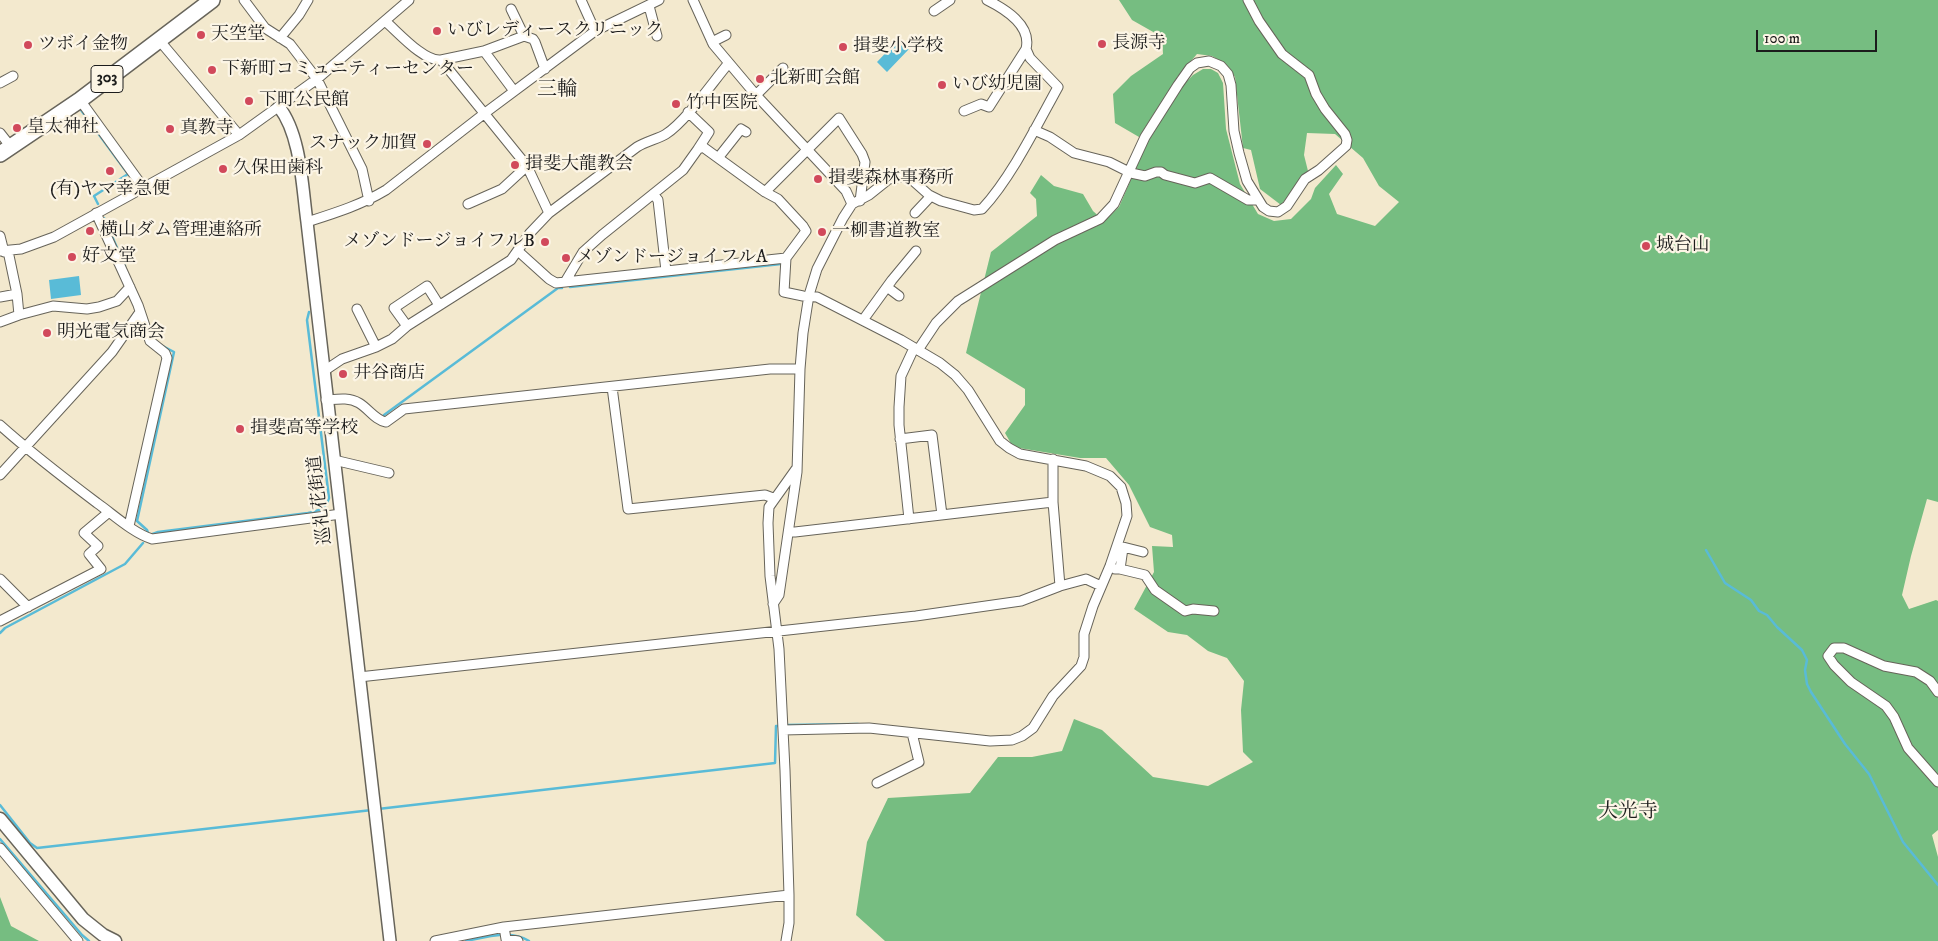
<!DOCTYPE html>
<meta charset="utf-8">
<style>
body{margin:0}
#map{position:relative;width:1938px;height:941px;overflow:hidden;background:#f3e9ce;font-family:"IM FELL DW Pica",serif}
canvas{display:block}
.scale{position:absolute;left:1756px;top:30px;width:121px;height:22px;box-sizing:border-box;border:2px solid #1c1c1c;border-top:0;padding-left:6px;font-size:15px;line-height:18px;white-space:nowrap;color:#1c1c1c;-webkit-text-stroke:4px #fcf5e5;paint-order:stroke}
</style>
<div id="map">
<canvas width="1938" height="941"></canvas>
<div class="scale">100 m</div>
</div>
<script>
const ctx = document.querySelector('canvas').getContext('2d');
ctx.lineJoin = 'round';
function fillPath(path, color) { ctx.fillStyle = color; ctx.fill(path, 'evenodd'); }
function strokePath(path, color, width, dash) { ctx.strokeStyle = color; ctx.lineWidth = width; ctx.lineCap = dash ? 'butt' : 'round'; ctx.setLineDash(dash || []); ctx.stroke(path); }
function write(font, color, halo, rows, align = 'center') {
  ctx.font = font + ' "IM FELL DW Pica","Noto Serif JP",serif'; ctx.lineWidth = 4.5; ctx.setLineDash([]); ctx.textBaseline = 'middle'; ctx.strokeStyle = halo; ctx.fillStyle = color; for (const [text, x, y, turn = 0] of rows) {
    ctx.save(); ctx.translate(x, y); ctx.rotate((+turn || 0) * Math.PI / 180); ctx.textAlign = isNaN(turn) ? turn : align; if (halo) ctx.strokeText(text, 0, 0); ctx.fillText(text, 0, 0); ctx.restore();
  }
}
const forest = new Path2D(`
 M 1119,0 L 1938,0 L 1938,502 L 1927,499 L 1911,556 L 1902,595 L 1909,609 L 1936,600 L 1938,601 L 1938,830 L 1932,835 L 1938,857 L 1938,941 L 885,941 L 856,915 L 867,842 L 888,798 L 970,793 L 998,757 L 1032,757 L 1062,751 L 1074,719 L 1102,730 L 1153,777 L 1208,786 L 1253,762 L 1243,752 L 1241,710 L 1244,681 L 1227,658 L 1208,651 L 1187,635 L 1168,632 L 1134,609 L 1154,572 L 1152,546 L 1173,547 L 1172,535 L 1150,527 L 1129,485 L 1106,458 L 1080,458 L 1013,447 L 1005,433 L 1025,405 L 1025,389 L 966,353 L 991,252 L 1037,216 L 1036,199 L 1030,193 L 1041,175 L 1054,186 L 1083,194 L 1093,211 L 1104,221 L 1119,207 L 1148,140 L 1181,87 L 1193,75 L 1203,69 L 1211,69 L 1218,73 L 1223,83 L 1226,129 L 1240,184 L 1258,214 L 1274,221 L 1291,219 L 1311,199 L 1315,188 L 1336,165 L 1343,174 L 1329,194 L 1337,214 L 1375,226 L 1399,202 L 1379,186 L 1363,158 L 1335,134 L 1307,133 L 1304,155 L 1308,171 L 1281,205 L 1260,189 L 1251,150 L 1243,148 L 1235,77 L 1226,64 L 1212,56 L 1197,54 L 1178,76 L 1139,137 L 1115,123 L 1113,94 L 1131,76 L 1163,54 L 1162,37 L 1132,20 Z
 M 0,897 L 11,926 L 39,941 L 0,941 Z`);
const water = new Path2D(`
 M 898,40 L 909,49 L 887,72 L 877,62 Z
 M 79,276 L 81,295 L 51,299 L 49,280 Z`);
const stream = new Path2D(`
 M 81,110 L 128,174 L 94,196 L 98,204
 M 104,218 L 125,266
 M 570,287 L 781,264
 M 384,415 L 558,288 L 562,288
 M 150,535 L 158,532 L 308,513 C 320,510 325,510 329,498 L 307,320 L 309,312
 M 149,536 L 147,530 L 137,521 L 174,352 L 159,344
 M 1706,550 L 1725,583 L 1751,600 L 1759,611 L 1767,615 L 1777,627 L 1802,650 L 1807,660 L 1805,670 L 1807,684 L 1811,692 L 1845,744 L 1869,774 L 1903,842 L 1938,885
 M 0,633 L 5,628 L 125,564 L 143,543
 M 786,725 L 858,724
 M 0,805 L 30,843 L 37,848 L 372,810
 M 378,809 L 775,763 L 776,726 L 780,726
 M 0,839 L 82,935 L 89,941
 M 466,941 C 486,937 511,929 529,941`);
const minor = new Path2D(`
 M 244,0 L 265,28 L 290,44 L 317,79 L 362,169 L 369,201
 M 581,0 L 595,31
 M 693,0 L 713,44 L 756,95 L 846,191 L 852,204
 M 649,6 L 657,36
 M 934,11 L 950,0
 M 385,21 C 398,32 424,62 441,60
 M 524,36 L 533,39 L 535,42 L 545,69
 M 280,38 L 299,15 L 308,0
 M 159,40 L 239,135
 M 712,42 L 726,35
 M 484,51 L 524,36 L 511,9
 M 0,83 L 13,76
 M 514,91 L 484,51 L 441,60 L 527,166 L 549,213
 M 756,95 L 783,68
 M 80,100 L 143,187
 M 964,111 L 981,104 L 989,107 L 1026,49
 M 688,112 L 709,132 L 698,149
 M 1034,130 L 1050,137 L 1074,153 L 1109,162 L 1131,173 L 1145,176 L 1156,172 L 1161,172 L 1165,175 L 1195,183 L 1210,178 L 1248,200 L 1257,200
 M 0,133 L 11,147
 M 718,158 L 741,129 L 746,132
 M 765,192 L 839,118 L 862,154 L 865,162 L 860,201
 M 653,194 L 658,200 L 666,271
 M 468,204 L 502,189 L 527,166
 M 96,213 L 138,305 L 150,341 L 165,353 L 167,358 L 129,526
 M 915,213 L 931,196
 M 307,222 C 335,213 361,205 386,190 L 485,113 L 595,31 L 659,0
 M 0,236 L 4,252
 M 0,251 L 21,249 L 54,237 L 239,135 L 317,79 L 409,0
 M 8,251 L 17,294
 M 518,251 L 549,279 L 556,283 L 786,258
 M 565,282 L 583,252 L 602,235 L 683,170 L 698,149 L 703,147 L 765,192 L 778,199 L 803,226 L 806,231 L 786,258 L 784,292 L 803,296 L 817,297 L 901,340 L 940,363 L 955,375 L 968,390 L 1000,441 L 1009,448 L 1020,454 L 1086,466 L 1110,476 L 1121,487 L 1126,503 L 1127,516 L 1110,566 L 1093,606 L 1084,634 L 1084,657 L 1081,666 L 1053,696 L 1033,728 L 1022,736 L 1012,740 L 990,741 L 869,728 L 783,730
 M 887,287 L 899,296
 M 0,297 L 17,294 L 19,315 L 53,306 L 87,309 L 99,307 L 117,301 L 130,287
 M 357,309 L 376,347
 M 863,320 L 892,280 L 916,251
 M 0,322 L 19,315
 M 407,326 L 394,308 L 427,286 L 439,305
 M 918,350 L 936,323 L 958,301 L 1055,240 L 1100,219 L 1114,204 L 1145,137 L 1178,85 L 1190,68 L 1197,63 L 1209,61 L 1221,66 L 1228,74 L 1231,85 L 1234,131 L 1239,153 L 1247,181 L 1263,207 L 1269,211 L 1278,212 L 1287,206 L 1305,179 L 1319,170 L 1346,146 L 1347,140 L 1345,134 L 1325,109 L 1316,94 L 1309,75 L 1282,54 L 1259,21 L 1248,0
 M 324,371 L 342,359 L 376,347 L 392,339 L 407,326 L 511,260 L 530,233 L 549,213 L 637,147 C 645,142 660,138 666,134 C 686,121 712,83 728,64
 M 612,387 L 628,509 L 765,495 L 773,498
 M 326,400 C 338,399 349,397 359,403 C 369,409 375,420 386,422 L 404,409 L 770,369 L 800,369
 M 0,425 C 31,453 64,478 97,503 C 114,515 133,533 152,539 L 341,514
 M 900,439 L 932,435 L 942,515
 M 1053,459 L 1053,502 L 1060,586
 M 334,460 L 389,473
 M 0,475 L 112,352 L 140,312
 M 909,519 L 899,425 L 899,407 L 901,376 L 914,348
 M 789,532 L 795,532 L 1053,502
 M 1119,546 L 1143,552
 M 1115,569 L 1120,569 L 1123,548
 M 1120,569 L 1145,575 L 1155,590 L 1185,611 L 1193,609 L 1214,611
 M 0,579 L 28,607
 M 773,604 L 779,595 L 797,472 L 800,369 L 803,333 L 809,295 L 817,269 L 843,218 L 852,204 L 869,195 L 889,179 L 902,177 L 911,179 L 929,195 L 941,201 L 974,210 L 982,209 C 1011,178 1037,125 1058,87 L 1030,58 L 1026,49 C 1032,25 1005,9 987,0
 M 0,621 L 101,569 L 89,554 L 98,546 L 84,533 L 109,512
 M 359,677 L 916,616 L 1021,601 L 1060,586 L 1086,579 L 1101,586
 M 1938,692 L 1930,681 L 1916,672 L 1884,666 L 1844,648 L 1834,648 L 1828,656 L 1834,665 L 1851,682 L 1886,706 L 1894,717 L 1908,748 L 1938,782
 M 877,783 L 919,762 L 912,733
 M 0,848 L 78,941
 M 504,927 L 506,939 L 518,941
 M 435,941 L 504,927 L 789,895
 M 786,941 L 789,923 L 789,895 L 785,770 L 779,649 L 770,576 L 768,523 L 769,507 L 796,469`);
const tertiary = new Path2D(`
 M 279,107 C 301,135 302,186 307,222 L 390,941`);
const secondary = new Path2D(`
 M 0,819 L 83,919 L 103,935 L 115,941`);
const trunk = new Path2D(`
 M 0,154 L 80,100 L 212,0`);
const markers = [
 [437,31,5,"#d1495b"],
 [201,35,5,"#d1495b"],
 [1102,44,5,"#d1495b"],
 [28,45,5,"#d1495b"],
 [843,47,5,"#d1495b"],
 [212,70,5,"#d1495b"],
 [760,79,5,"#d1495b"],
 [942,85,5,"#d1495b"],
 [249,101,5,"#d1495b"],
 [676,104,5,"#d1495b"],
 [17,128,5,"#d1495b"],
 [170,129,5,"#d1495b"],
 [427,144,5,"#d1495b"],
 [515,165,5,"#d1495b"],
 [223,169,5,"#d1495b"],
 [110,171,5,"#d1495b"],
 [818,179,5,"#d1495b"],
 [90,231,5,"#d1495b"],
 [822,232,5,"#d1495b"],
 [545,242,5,"#d1495b"],
 [1646,246,5,"#d1495b"],
 [72,257,5,"#d1495b"],
 [566,258,5,"#d1495b"],
 [47,333,5,"#d1495b"],
 [343,374,5,"#d1495b"],
 [240,429,5,"#d1495b"]
];
const shields = [
 [107,79,32]
];
const shieldNames = [
 ["303",107,79]
];
const poiNames = [
 ["いびレディースクリニック",447,31],
 ["天空堂",211,35],
 ["長源寺",1112,44],
 ["ツボイ金物",38,45],
 ["揖斐小学校",853,47],
 ["下新町コミュニティーセンター",222,70],
 ["北新町会館",770,79],
 ["いび幼児園",952,85],
 ["下町公民館",259,101],
 ["竹中医院",686,104],
 ["皇太神社",27,128],
 ["真教寺",180,129],
 ["スナック加賀",417,144,"right"],
 ["揖斐大龍教会",525,165],
 ["久保田歯科",233,169],
 ["揖斐森林事務所",828,179],
 ["(有)ヤマ幸急便",110,190,"center"],
 ["横山ダム管理連絡所",100,231],
 ["一柳書道教室",832,232],
 ["メゾンドージョイフルB",535,242,"right"],
 ["城台山",1656,246],
 ["好文堂",82,257],
 ["メゾンドージョイフルA",576,258],
 ["明光電気商会",57,333],
 ["井谷商店",353,374],
 ["揖斐高等学校",250,429]
];
const streetNames = [
 ["巡礼花街道",321,500,-97]
];
const quarterNames = [
 ["三輪",557,91],
 ["大光寺",1628,813]
];
fillPath(forest, '#76bd81');
fillPath(water, '#59bbd7');
strokePath(stream, '#59bbd7', 2.5);
strokePath(minor, '#67645a', 11);
strokePath(tertiary, '#67645a', 14);
strokePath(secondary, '#67645a', 15);
strokePath(trunk, '#67645a', 18);
strokePath(minor, '#fff', 9);
strokePath(tertiary, '#fff', 11);
strokePath(secondary, '#fff', 12);
strokePath(trunk, '#fff', 15);
for (const [x, y, r, color] of markers) { const dot = new Path2D(); dot.arc(x, y, r, 0, 2 * Math.PI); ctx.fillStyle = color; ctx.fill(dot); strokePath(dot, '#fcf5e5', 2); }
for (const [x, y, w] of shields) { const box = new Path2D(); box.roundRect(x - w / 2, y - 13.5, w, 27, 4); ctx.fillStyle = '#fcf5e5'; ctx.fill(box); strokePath(box, '#1c1c1c', 1); }
write('bold 16px', '#1c1c1c', null, shieldNames);
write('18px', '#1c1c1c', '#fcf5e5', poiNames, 'left');
write('18px', '#1c1c1c', '#fcf5e5', streetNames);
write('20px', '#1c1c1c', '#fcf5e5', quarterNames);
</script>
